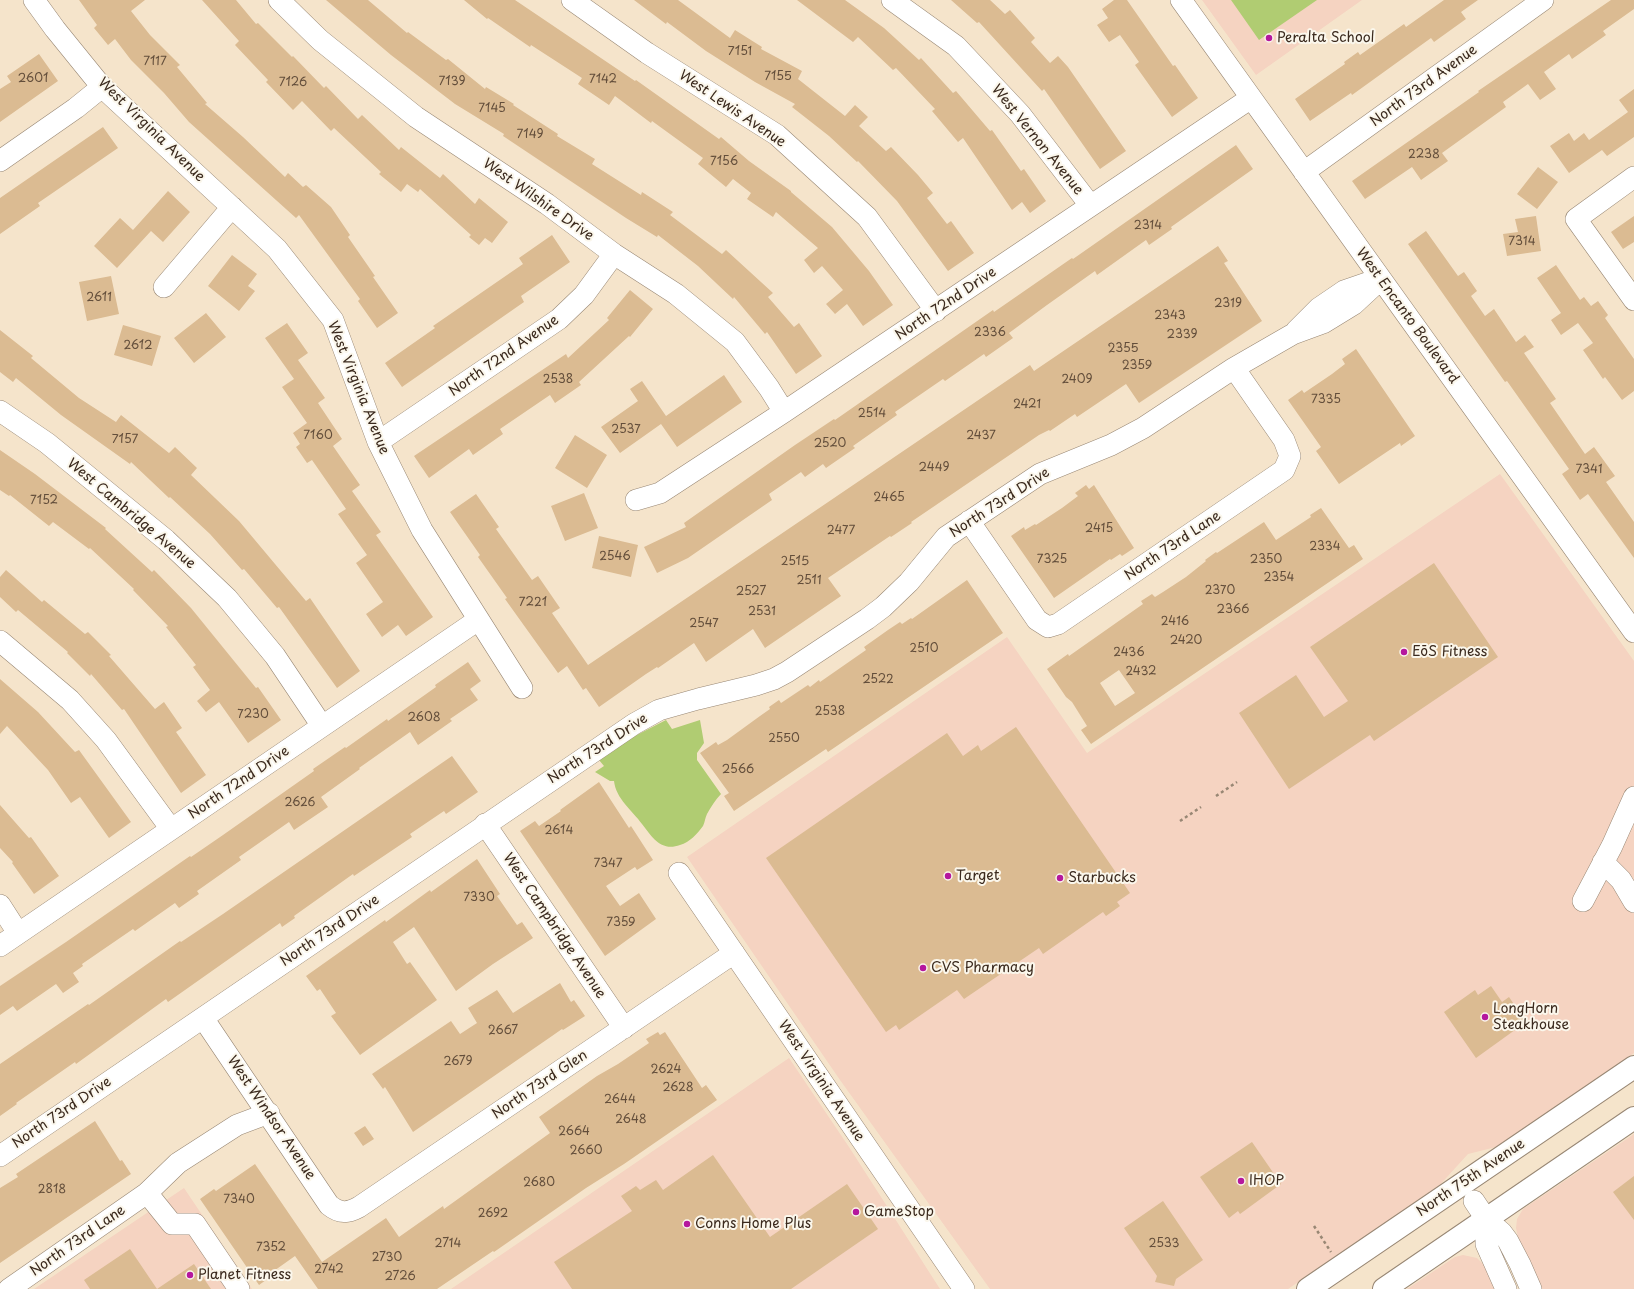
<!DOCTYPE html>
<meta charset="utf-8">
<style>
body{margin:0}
canvas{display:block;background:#f5e4cb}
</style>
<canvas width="1634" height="1289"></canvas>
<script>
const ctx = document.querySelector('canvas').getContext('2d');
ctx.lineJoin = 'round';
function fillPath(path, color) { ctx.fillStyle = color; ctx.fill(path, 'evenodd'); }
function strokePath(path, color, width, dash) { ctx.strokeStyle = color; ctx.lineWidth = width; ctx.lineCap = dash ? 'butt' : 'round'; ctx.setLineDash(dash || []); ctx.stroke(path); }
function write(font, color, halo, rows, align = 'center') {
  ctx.font = font + ' "Playpen Sans",sans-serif'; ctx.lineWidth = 4; ctx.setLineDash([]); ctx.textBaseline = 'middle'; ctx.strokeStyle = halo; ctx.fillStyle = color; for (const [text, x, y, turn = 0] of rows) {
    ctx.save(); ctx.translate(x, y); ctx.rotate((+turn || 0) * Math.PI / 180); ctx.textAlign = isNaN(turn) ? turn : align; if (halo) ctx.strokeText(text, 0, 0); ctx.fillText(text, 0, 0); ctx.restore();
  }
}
const built = new Path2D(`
 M 1202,0 L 1362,0 L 1256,75 Z
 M 1500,474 L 1634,661 L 1634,1053 L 1500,1146 L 1468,1154 L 1437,1188 L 1288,1289 L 990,1289 L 840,1080 L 687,857 L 1007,637 L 1087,753 Z
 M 789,1058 L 849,1147 L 940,1289 L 451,1289 Z
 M 1634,1134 L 1634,1289 L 1540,1289 L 1518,1237 L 1516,1228 L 1517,1219 L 1523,1209 Z
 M 184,1188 L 252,1289 L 34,1289 Z
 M 1463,1255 L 1477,1258 L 1485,1266 L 1495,1289 L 1407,1289 L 1455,1257 Z`);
const green = new Path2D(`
 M 1231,0 L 1317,0 L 1259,40 Z
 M 666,720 L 672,729 L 700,720 L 704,743 L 697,753 L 697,760 L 721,794 C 715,800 711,807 707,814 C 705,818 705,822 703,826 C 697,834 690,842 680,845 C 661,852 652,837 642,824 C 632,810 616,799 614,781 L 610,781 L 595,772 L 604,766 L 599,760 L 631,738 Z`);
const building = new Path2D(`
 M 79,0 L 145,0 L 131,11 L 150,35 L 180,65 L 177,67 L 207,103 L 205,104 L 243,137 L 285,177 L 288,173 L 303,187 L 306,185 L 331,207 L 350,235 L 348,237 L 375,276 L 373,277 L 398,313 L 377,328 L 358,301 L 360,299 L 299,215 L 296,218 L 189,122 L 164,93 L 131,60 L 115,39 L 108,45 L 94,28 L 97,25 Z
 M 202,0 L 236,0 L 256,24 L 258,23 L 292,57 L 293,56 L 324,88 L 326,86 L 358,119 L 362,115 L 399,150 L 401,147 L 440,178 L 443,174 L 475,204 L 479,198 L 508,222 L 492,243 L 485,238 L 479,245 L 469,237 L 471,235 L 420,189 L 418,192 L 407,184 L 401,192 L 379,174 L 381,172 L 334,128 L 331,131 L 302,101 L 293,110 L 266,82 L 268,80 L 235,45 L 239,41 Z
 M 326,0 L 368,0 L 407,33 L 408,32 L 446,60 L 448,59 L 485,89 L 486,87 L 514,104 L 513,105 L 558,134 L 557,136 L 595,159 L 592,164 L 641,195 L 642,192 L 673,212 L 670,215 L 722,254 L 726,250 L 773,293 L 768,297 L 794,327 L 799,323 L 822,356 L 796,374 L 767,332 L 765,334 L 734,297 L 733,299 L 698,266 L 658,235 L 657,237 L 626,218 L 503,136 L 504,134 L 455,104 L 391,55 Z
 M 464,0 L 515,0 L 635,81 L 636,80 L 719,139 L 721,137 L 749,161 L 791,191 L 791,192 L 832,227 L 869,271 L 893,305 L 863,326 L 847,304 L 835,314 L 826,304 L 843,290 L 822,266 L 814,273 L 804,260 L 818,248 L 776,212 L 773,217 L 747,199 L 751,193 L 733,179 L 726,187 L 698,164 L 703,158 L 652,121 L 651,123 L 615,96 L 609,105 L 578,84 L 582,78 L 531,45 L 530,47 L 488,18 L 487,19 Z
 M 634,0 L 678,0 L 730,38 L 735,30 L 762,47 L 761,49 L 802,71 L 798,79 L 845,116 L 855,105 L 868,117 L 859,126 L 886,151 L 891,147 L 918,175 L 933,193 L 927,198 L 947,224 L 951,221 L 974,253 L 948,271 L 897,201 L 858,161 L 857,162 L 829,136 L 792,107 L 795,104 L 755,82 L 706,51 L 667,22 L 666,24 Z
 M 797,0 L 845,0 L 884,28 L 919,60 L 921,58 L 953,93 L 956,91 L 990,131 L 992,130 L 1021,171 L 1024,169 L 1046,201 L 1030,213 L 1022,202 L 1012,210 L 963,138 L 958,142 L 932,111 L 935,109 L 896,68 L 893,70 L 858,37 L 853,42 Z
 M 951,0 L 990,0 L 1005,14 L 1010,10 L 1035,38 L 1031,42 L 1050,63 L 1058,56 L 1068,67 L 1126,151 L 1100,169 L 1044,89 L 1042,91 L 979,22 L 977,23 Z
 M 1114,0 L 1127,0 L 1173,66 L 1175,65 L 1198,98 L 1172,117 L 1135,65 L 1139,62 L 1120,35 L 1109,42 L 1097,25 L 1108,18 L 1102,9 Z
 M 1444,0 L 1478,0 L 1461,12 L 1466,19 L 1434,42 L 1431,38 L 1352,95 L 1351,93 L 1310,121 L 1295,99 L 1345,64 L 1344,62 L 1358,52 L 1360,55 L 1404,24 L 1406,27 Z
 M 1611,0 L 1634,0 L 1634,9 L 1603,31 L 1606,35 L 1572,59 L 1569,54 L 1544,72 L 1556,89 L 1540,100 L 1528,84 L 1503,102 L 1506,107 L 1442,153 L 1448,161 L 1421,180 L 1412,167 L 1365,199 L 1352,181 L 1479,92 L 1478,91 Z
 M 39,54 L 58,81 L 0,122 L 0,89 L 11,82 L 7,76 Z
 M 1634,89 L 1634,137 L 1607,156 L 1602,150 L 1569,173 L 1550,146 L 1569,133 L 1574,141 L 1584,133 L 1589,140 L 1628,112 L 1619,100 Z
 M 103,127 L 118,148 L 38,203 L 40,206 L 0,234 L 0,198 Z
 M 1236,145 L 1253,169 L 1171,227 L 1172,229 L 1149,245 L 1146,240 L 1097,275 L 1095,271 L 1047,305 L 1009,333 L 1013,338 L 986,357 L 984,354 L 945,381 L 943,379 L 895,412 L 897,415 L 853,446 L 855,448 L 826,468 L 823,464 L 805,477 L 801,472 L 769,494 L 772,500 L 688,558 L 657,573 L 644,547 L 686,527 L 684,523 L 795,445 L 834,419 L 835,420 L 993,310 L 994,312 L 1072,258 L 1073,259 Z
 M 1538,167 L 1558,182 L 1537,209 L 1517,194 Z
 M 168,191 L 190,212 L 163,242 L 151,231 L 117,268 L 94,246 L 120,218 L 133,230 Z
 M 1536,216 L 1541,251 L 1507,256 L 1503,234 L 1518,232 L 1515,219 Z
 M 1634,216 L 1634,242 L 1623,249 L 1611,232 Z
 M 1426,231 L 1458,276 L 1464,272 L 1477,291 L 1471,296 L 1485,316 L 1494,309 L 1516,342 L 1525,335 L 1534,347 L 1524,353 L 1556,399 L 1550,403 L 1585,454 L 1594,447 L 1615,476 L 1606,482 L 1634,522 L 1634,558 L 1588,494 L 1580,500 L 1562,474 L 1569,469 L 1507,381 L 1505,382 L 1408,244 Z
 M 552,235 L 570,262 L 521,296 L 524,302 L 402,387 L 385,363 L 435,328 L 433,326 L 523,264 L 519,258 Z
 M 1218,246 L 1228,261 L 1224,263 L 1262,321 L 1139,403 L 1126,384 L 1077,417 L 1075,414 L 1050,431 L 1049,430 L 1039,435 L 911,522 L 912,523 L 891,537 L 890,536 L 828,578 L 841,596 L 765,648 L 753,629 L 706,662 L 694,643 L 658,668 L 657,667 L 646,674 L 599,707 L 586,688 L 583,690 L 567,666 L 558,673 L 505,599 L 507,598 L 478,557 L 480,555 L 450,512 L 476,494 L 499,527 L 496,529 L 532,580 L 538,576 L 560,608 L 552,613 L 588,665 L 1030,365 L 1034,371 Z
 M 232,255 L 257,274 L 248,286 L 255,291 L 239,311 L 208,286 Z
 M 1556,265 L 1580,300 L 1584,297 L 1591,306 L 1598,301 L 1608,315 L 1605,318 L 1634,359 L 1634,391 L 1622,400 L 1605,377 L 1603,379 L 1583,350 L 1593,343 L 1578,323 L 1561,335 L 1551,320 L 1561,313 L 1537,278 Z
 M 111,276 L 119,314 L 87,321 L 79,282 Z
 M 630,290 L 653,309 L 630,337 L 629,336 L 579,382 L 581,385 L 555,403 L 550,395 L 500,429 L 503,434 L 473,455 L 469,449 L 429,478 L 414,456 L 566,354 L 568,358 L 609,320 L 607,318 Z
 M 206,313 L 226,337 L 194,363 L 174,338 Z
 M 287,323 L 308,353 L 298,360 L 325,398 L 318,403 L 342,439 L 333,446 L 360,485 L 352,491 L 381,532 L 376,535 L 433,617 L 406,636 L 398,625 L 382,637 L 366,614 L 383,602 L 356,563 L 367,555 L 338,514 L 346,509 L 312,460 L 307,463 L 296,447 L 300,444 L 293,433 L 307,423 L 282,387 L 294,379 L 265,338 Z
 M 123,325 L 161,336 L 152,366 L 114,355 Z
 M 0,330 L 33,356 L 31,358 L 79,398 L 116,422 L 121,415 L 169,453 L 175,447 L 197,468 L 191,475 L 239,521 L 306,601 L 310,598 L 360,671 L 337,688 L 279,607 L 277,608 L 244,569 L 242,570 L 210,534 L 170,497 L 169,498 L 131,462 L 130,464 L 61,415 L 16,378 L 13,382 L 0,372 Z
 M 1356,349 L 1415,436 L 1401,446 L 1400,443 L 1339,484 L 1316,451 L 1321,447 L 1288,400 L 1302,390 L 1304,393 L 1332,374 L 1345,364 L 1342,359 Z
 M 724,375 L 742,402 L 677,447 L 661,424 L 620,453 L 601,427 L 638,401 L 630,389 L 642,381 L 666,416 Z
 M 575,435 L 607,455 L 587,488 L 555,468 Z
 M 0,450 L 35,474 L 106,528 L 105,529 L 152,572 L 154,570 L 191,608 L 256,688 L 258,687 L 281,720 L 248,743 L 219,702 L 206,712 L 197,701 L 210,690 L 193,667 L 196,665 L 166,627 L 168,626 L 133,590 L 134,589 L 90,548 L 89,549 L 53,522 L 49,526 L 10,495 L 9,496 L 0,490 Z
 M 1086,485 L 1089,489 L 1094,485 L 1134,548 L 1122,556 L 1120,554 L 1111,560 L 1110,559 L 1054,598 L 1011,536 L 1024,527 L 1025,530 L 1035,524 L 1036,525 L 1062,508 L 1078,496 L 1075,493 Z
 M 584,493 L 598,528 L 565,541 L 551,506 Z
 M 1321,508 L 1349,548 L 1354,545 L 1363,559 L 1091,744 L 1081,730 L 1087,726 L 1072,702 L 1066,697 L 1047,669 L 1068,654 L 1069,656 L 1143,604 L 1141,601 L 1152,594 L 1155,597 L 1163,592 L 1186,577 L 1206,561 L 1205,560 L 1216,552 L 1217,553 L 1264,522 L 1276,540 L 1311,517 L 1310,515 ZM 1119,670 L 1135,693 L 1115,706 L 1100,683 Z
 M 599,536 L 638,545 L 631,577 L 592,568 Z
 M 1434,563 L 1498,657 L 1374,741 L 1370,735 L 1289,789 L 1239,713 L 1296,675 L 1324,717 L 1348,701 L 1310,647 Z
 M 6,570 L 42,602 L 44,600 L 85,634 L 88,632 L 111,655 L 109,656 L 155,709 L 164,702 L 182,728 L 176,732 L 206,775 L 181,793 L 124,709 L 122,710 L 91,674 L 90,676 L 67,653 L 68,652 L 18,610 L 16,612 L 0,597 L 0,577 Z
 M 967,580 L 1003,633 L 828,752 L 826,749 L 734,811 L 724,796 L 729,793 L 700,753 L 716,742 L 718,745 L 727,740 L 760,716 L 770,709 L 769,707 L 779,700 L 781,703 L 808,685 L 810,687 L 819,680 L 820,682 L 866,650 L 864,647 L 888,630 L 900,622 L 902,624 L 911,618 L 912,619 Z
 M 468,662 L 481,681 L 470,689 L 478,700 L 450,719 L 452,721 L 418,745 L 410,732 L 359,768 L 360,769 L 321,797 L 328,807 L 294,830 L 289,822 L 239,857 L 241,860 L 197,891 L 199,894 L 179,908 L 175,903 L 135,931 L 133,929 L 82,964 L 83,966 L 73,973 L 79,982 L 63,993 L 56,984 L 17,1011 L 13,1006 L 0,1015 L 0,986 L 66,942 L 190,856 L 191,857 L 223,835 L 314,771 L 313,769 L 345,747 L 346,748 L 387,719 L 388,721 L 436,687 L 435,685 Z
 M 0,679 L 38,712 L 75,752 L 79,750 L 131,822 L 109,838 L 80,797 L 71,803 L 48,770 L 7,726 L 0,734 Z
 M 1016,727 L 1130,893 L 1117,902 L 1120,906 L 1106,916 L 1103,912 L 1043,954 L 1039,948 L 964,999 L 957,990 L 899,1030 L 896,1025 L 886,1032 L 766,858 L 947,733 L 963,756 L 978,745 L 981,751 Z
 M 452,756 L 478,792 L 446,814 L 444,811 L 410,834 L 412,837 L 354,876 L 353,874 L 294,916 L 295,918 L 282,927 L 280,923 L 168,1002 L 166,999 L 76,1064 L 75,1062 L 16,1103 L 17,1104 L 0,1116 L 0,1064 L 88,1004 L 89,1005 L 180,941 L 181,942 L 223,914 Z
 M 599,782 L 629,828 L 631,826 L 653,860 L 637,870 L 635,867 L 606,886 L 620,906 L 639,893 L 656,919 L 605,956 L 520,831 L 535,821 L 539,826 L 561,811 L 560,810 Z
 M 0,805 L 29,838 L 31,837 L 59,876 L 34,894 L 12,863 L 13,862 L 0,848 Z
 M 477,859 L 500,894 L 497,896 L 517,925 L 522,922 L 533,938 L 493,964 L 456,991 L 414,927 L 393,942 L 407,964 L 410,962 L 437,1000 L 360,1055 L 331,1016 L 336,1013 L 320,989 L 317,991 L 306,976 L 385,920 L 386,922 L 430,890 L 431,892 Z
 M 560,983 L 571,1002 L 574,1000 L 585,1016 L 563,1030 L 562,1029 L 552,1036 L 413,1132 L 385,1087 L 383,1089 L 372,1074 L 451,1021 L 460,1034 L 477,1023 L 468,1008 L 497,990 L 513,1013 Z
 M 1491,986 L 1502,1002 L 1509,997 L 1526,1022 L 1476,1058 L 1444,1012 L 1475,990 L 1478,995 Z
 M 658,1032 L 660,1035 L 665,1032 L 702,1088 L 706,1085 L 717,1100 L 624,1164 L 586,1188 L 494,1252 L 493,1251 L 437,1289 L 318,1289 L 295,1256 L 271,1273 L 273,1275 L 259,1285 L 200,1199 L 214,1189 L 216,1191 L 255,1164 L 322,1262 L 386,1218 L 399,1237 L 443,1206 L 444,1209 L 550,1133 L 539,1117 L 597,1076 L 618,1064 L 649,1043 L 646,1039 Z
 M 95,1121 L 120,1161 L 122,1160 L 131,1174 L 0,1263 L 0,1188 L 18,1177 L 16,1174 Z
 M 365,1126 L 374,1139 L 363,1146 L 354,1133 Z
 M 1252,1142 L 1281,1184 L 1240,1214 L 1238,1211 L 1229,1218 L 1200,1177 Z
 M 713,1155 L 770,1237 L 847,1184 L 878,1229 L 791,1289 L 572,1289 L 554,1262 L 632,1211 L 621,1196 L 636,1186 L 640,1190 L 656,1180 L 663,1190 Z
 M 1634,1176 L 1634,1220 L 1613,1192 Z
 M 1163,1201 L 1203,1260 L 1176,1279 L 1174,1286 L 1155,1282 L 1157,1276 L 1124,1228 Z
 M 130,1249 L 157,1289 L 90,1289 L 84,1280 Z
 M 194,1264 L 211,1289 L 157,1289 Z`);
const path = new Path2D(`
 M 1216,796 L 1237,782
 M 1180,821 L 1201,807
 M 1314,1226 L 1331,1252`);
const minor = new Path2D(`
 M 34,0 L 55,29 L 102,87 L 277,249 L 333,320 L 378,442 L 422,530 L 522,688
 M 279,0 L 320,40 L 416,117 L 547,204 L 614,254 L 676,294 L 735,342 L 769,388 L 784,412
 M 572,0 L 647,53 L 777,135 L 867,217 L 936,311
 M 892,0 L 956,46 L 1020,114 L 1090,205
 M 1181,0 L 1634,632
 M 0,161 L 76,108 L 102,87
 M 1304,172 L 1543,0
 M 1634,177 L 1576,219 L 1634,300
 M 164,287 L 232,207
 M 1296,331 L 1319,308 L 1344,291 L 1373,281
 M 0,411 L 47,443 L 166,540 L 227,598 L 275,656 L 322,726
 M 378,442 L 559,319 L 584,295 L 614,254
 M 636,500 L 660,493 L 784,412 L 1251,98
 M 969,521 L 1037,620 L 1048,627 L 1058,624 L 1284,470 L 1290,456 L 1284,440 L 1234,368
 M 0,641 L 70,700 L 106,740 L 171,829
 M 485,824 L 624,1028
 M 1603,862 L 1621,880 L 1634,902
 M 679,873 L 964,1289
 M 1583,901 L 1612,846 L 1634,797
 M 0,905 L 18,933
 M 0,946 L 478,620
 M 203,1018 L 329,1205 C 340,1214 348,1213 359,1207 L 734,953
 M 0,1156 L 634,724 L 659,710 L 698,699 L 756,685 L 774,679 L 787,672 L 867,619 L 883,607 L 909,582 L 946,537 L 1040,474 L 1111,445 L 1143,428 L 1234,368 L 1293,334 L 1323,323 L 1354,304 L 1381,279
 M 147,1193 L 172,1224 L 195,1224 L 239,1289
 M 1474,1201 L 1486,1219 L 1502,1233 L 1508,1241 L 1520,1264 L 1531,1289
 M 1486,1219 L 1486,1244 L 1506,1289
 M 9,1289 L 147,1193 L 178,1163 L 237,1125 L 269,1113`);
const major = new Path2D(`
 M 1308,1289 L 1634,1067
 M 1384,1289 L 1634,1118`);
const markers = [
 [1269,38,4,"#b5179e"],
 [1404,652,4,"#b5179e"],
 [948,876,4,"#b5179e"],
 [1060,878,4,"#b5179e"],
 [923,968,4,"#b5179e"],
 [1485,1017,4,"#b5179e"],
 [1241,1181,4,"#b5179e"],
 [856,1212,4,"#b5179e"],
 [687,1224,4,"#b5179e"],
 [190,1275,4,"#b5179e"]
];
const numberNames = [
 ["7151",740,52],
 ["7117",155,62],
 ["7155",778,77],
 ["2601",33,79],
 ["7142",603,80],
 ["7139",452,82],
 ["7126",293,83],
 ["7145",492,109],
 ["7149",530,135],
 ["2238",1424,155],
 ["7156",724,162],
 ["2314",1148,226],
 ["7314",1522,242],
 ["2611",99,298],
 ["2319",1228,304],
 ["2343",1170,316],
 ["2336",990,333],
 ["2339",1182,335],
 ["2612",138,346],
 ["2355",1123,349],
 ["2359",1137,366],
 ["2538",558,380],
 ["2409",1077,380],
 ["7335",1326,400],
 ["2421",1027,405],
 ["2514",872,414],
 ["2537",626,430],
 ["7160",318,436],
 ["2437",981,436],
 ["7157",125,440],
 ["2520",830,444],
 ["2449",934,468],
 ["7341",1589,470],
 ["2465",889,498],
 ["7152",44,501],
 ["2415",1099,529],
 ["2477",841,531],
 ["2334",1325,547],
 ["2546",615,557],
 ["7325",1052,560],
 ["2350",1266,560],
 ["2515",795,562],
 ["2354",1279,578],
 ["2511",809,581],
 ["2370",1220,591],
 ["2527",751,592],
 ["7221",533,603],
 ["2366",1233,610],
 ["2531",762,612],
 ["2416",1175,622],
 ["2547",704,624],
 ["2420",1186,641],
 ["2510",924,649],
 ["2436",1129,653],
 ["2432",1141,672],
 ["2522",878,680],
 ["2538",830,712],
 ["7230",253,715],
 ["2608",424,718],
 ["2550",784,739],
 ["2566",738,770],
 ["2626",300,803],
 ["2614",559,831],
 ["7347",608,864],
 ["7330",479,898],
 ["7359",621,923],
 ["2667",503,1031],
 ["2679",458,1062],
 ["2624",666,1070],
 ["2628",678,1088],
 ["2644",620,1100],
 ["2648",631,1120],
 ["2664",574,1132],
 ["2660",586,1151],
 ["2680",539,1183],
 ["2818",52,1190],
 ["7340",239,1200],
 ["2692",493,1214],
 ["2714",448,1244],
 ["2533",1164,1244],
 ["7352",271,1248],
 ["2730",387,1258],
 ["2742",329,1270],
 ["2726",400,1277]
];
const poiNames = [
 ["Peralta School",1277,38],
 ["EōS Fitness",1412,652],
 ["Target",956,876],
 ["Starbucks",1068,878],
 ["CVS Pharmacy",931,968],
 ["LongHorn",1493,1009],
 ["Steakhouse",1493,1025],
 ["IHOP",1249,1181],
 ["GameStop",864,1212],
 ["Conns Home Plus",695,1224],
 ["Planet Fitness",198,1275]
];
const streetNames = [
 ["North 73rd Avenue",1424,86,-36],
 ["West Lewis Avenue",732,109,34],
 ["West Virginia Avenue",151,130,44],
 ["West Vernon Avenue",1037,140,51],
 ["West Wilshire Drive",538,200,35],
 ["North 72nd Drive",946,304,-34],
 ["West Encanto Boulevard",1407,316,54],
 ["North 72nd Avenue",504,356,-35],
 ["West Virginia Avenue",358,388,68],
 ["North 73rd Drive",1000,503,-33],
 ["West Cambridge Avenue",131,514,40],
 ["North 73rd Lane",1173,546,-34],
 ["North 73rd Drive",598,749,-33],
 ["North 72nd Drive",239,783,-34],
 ["West Campbridge Avenue",554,926,56],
 ["North 73rd Drive",330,931,-34],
 ["West Virginia Avenue",821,1081,56],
 ["North 73rd Glen",540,1085,-34],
 ["North 73rd Drive",62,1113,-34],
 ["West Windsor Avenue",271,1118,56],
 ["North 75th Avenue",1471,1178,-34],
 ["North 73rd Lane",78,1241,-35]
];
fillPath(built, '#f5d3c1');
fillPath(green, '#b0cc72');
fillPath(building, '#dbbb92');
strokePath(minor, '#988774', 22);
strokePath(major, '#988774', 24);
strokePath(path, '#988774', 2.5, [3, 3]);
strokePath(minor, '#fff', 21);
strokePath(major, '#fff', 22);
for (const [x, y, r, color] of markers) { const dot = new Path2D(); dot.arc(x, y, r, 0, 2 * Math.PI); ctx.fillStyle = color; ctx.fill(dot); strokePath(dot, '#fbf7ec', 1.5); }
write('12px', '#634e3b', null, numberNames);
write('14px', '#3b2a1e', '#fbf7ec', poiNames, 'left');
write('14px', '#3b2a1e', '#fbf7ec', streetNames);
</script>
